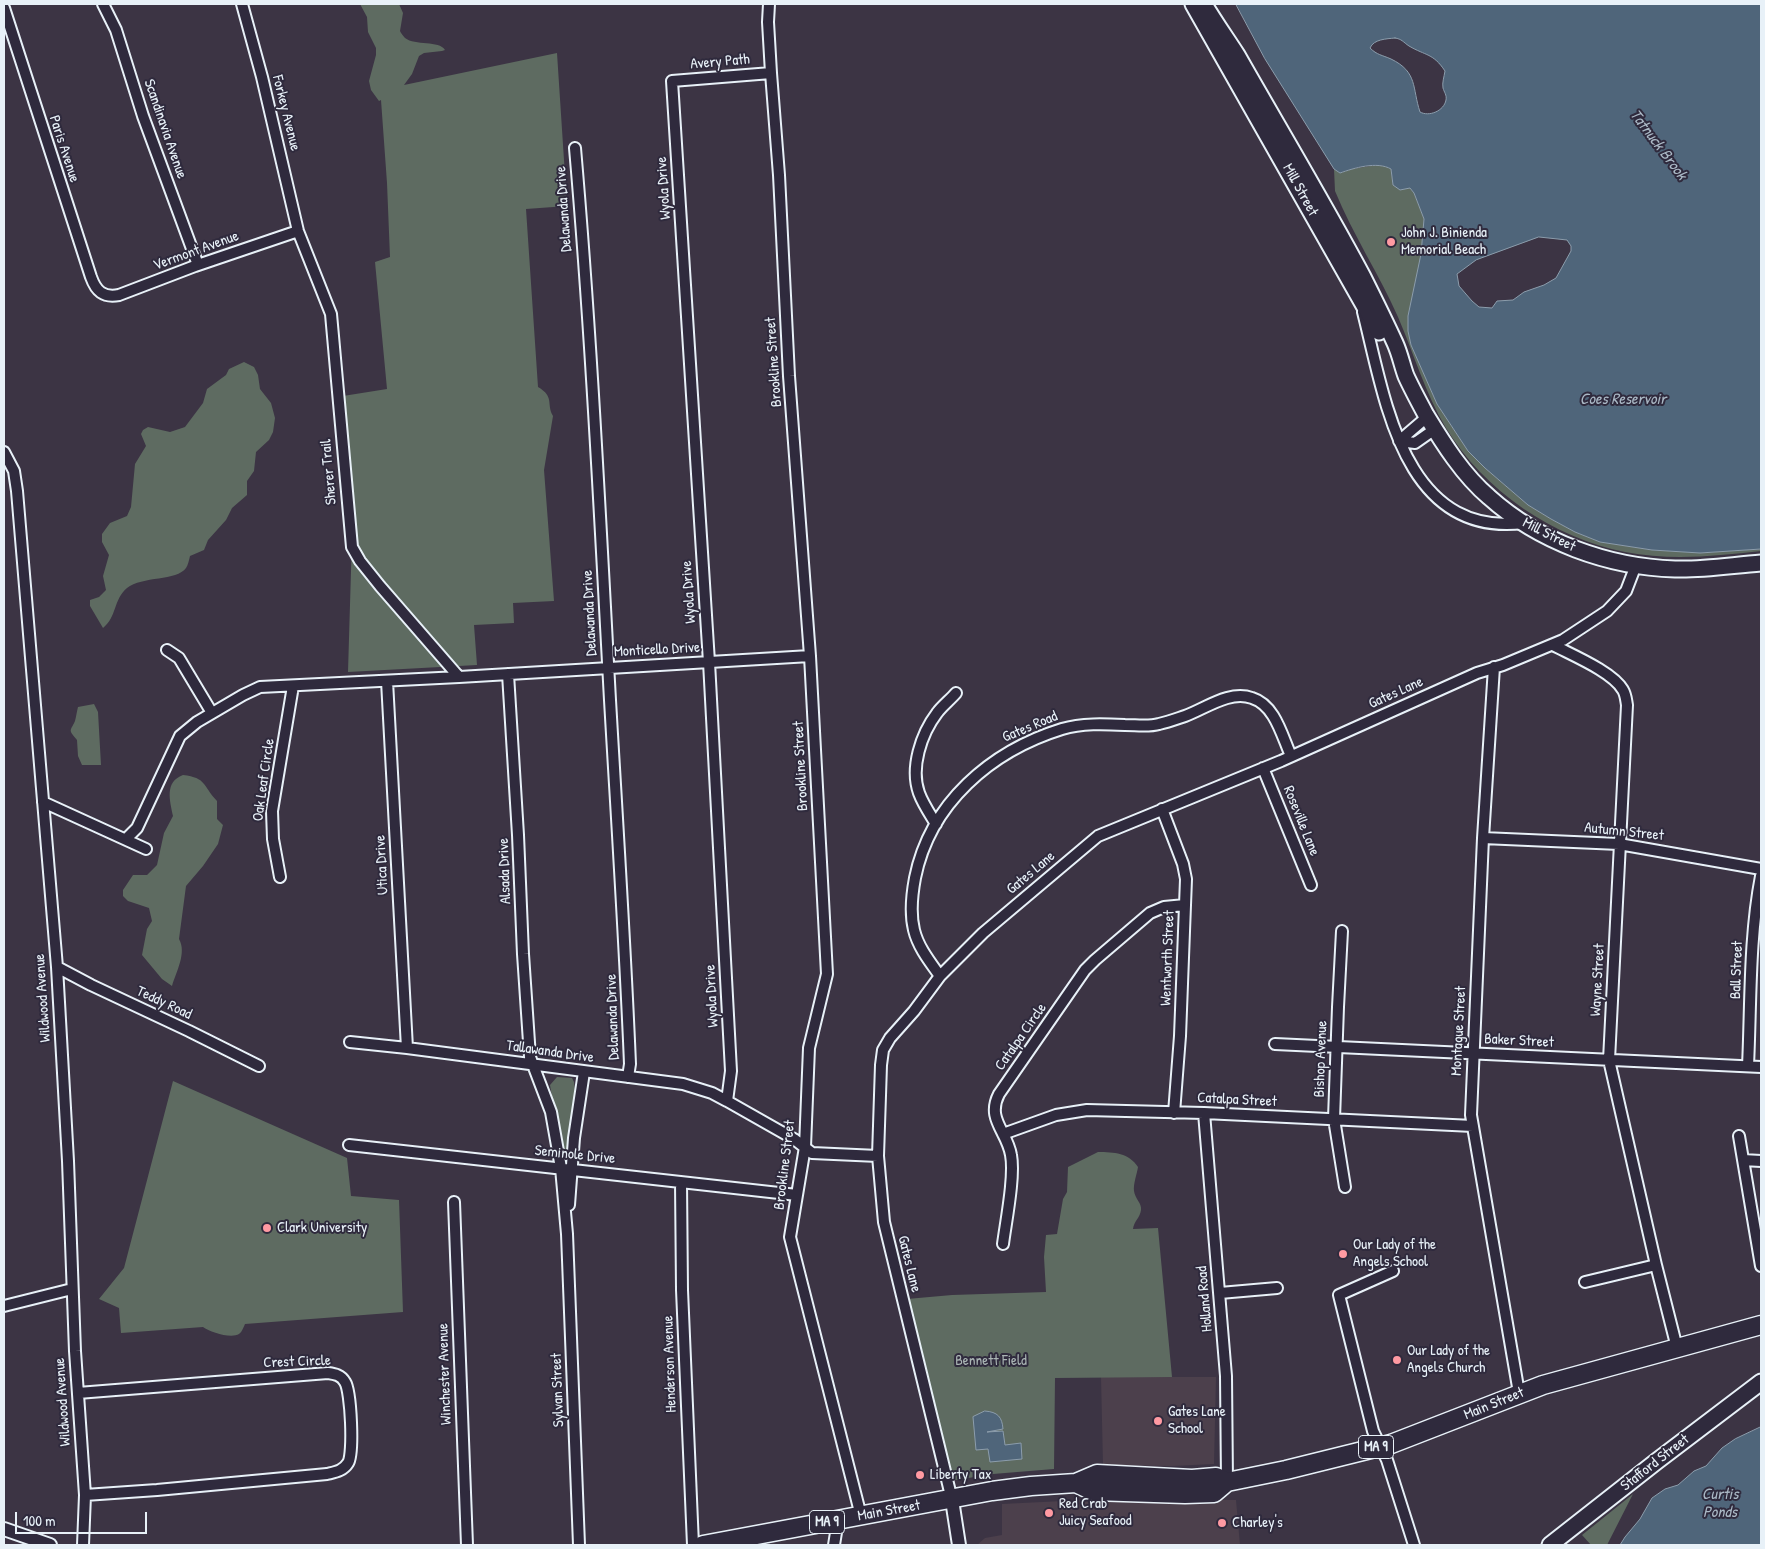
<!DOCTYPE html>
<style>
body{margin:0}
#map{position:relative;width:1765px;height:1549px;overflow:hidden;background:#3c3444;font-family:"Patrick Hand",sans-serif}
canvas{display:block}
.frame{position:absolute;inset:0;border:5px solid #e8f1f8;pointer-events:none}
.scale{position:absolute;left:15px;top:1512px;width:132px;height:22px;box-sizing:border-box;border:2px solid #e8f1f8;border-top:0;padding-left:6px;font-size:15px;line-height:18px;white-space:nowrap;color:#e8f1f8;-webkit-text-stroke:4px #2f2a3d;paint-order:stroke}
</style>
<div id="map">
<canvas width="1765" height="1549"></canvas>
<div class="frame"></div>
<div class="scale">100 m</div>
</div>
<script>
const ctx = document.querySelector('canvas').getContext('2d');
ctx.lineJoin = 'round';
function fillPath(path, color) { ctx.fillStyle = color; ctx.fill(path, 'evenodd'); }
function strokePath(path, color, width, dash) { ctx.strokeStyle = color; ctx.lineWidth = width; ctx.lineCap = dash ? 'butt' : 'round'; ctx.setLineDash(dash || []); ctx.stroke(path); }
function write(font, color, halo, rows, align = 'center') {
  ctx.font = font + ' "Patrick Hand",sans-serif'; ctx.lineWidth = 4; ctx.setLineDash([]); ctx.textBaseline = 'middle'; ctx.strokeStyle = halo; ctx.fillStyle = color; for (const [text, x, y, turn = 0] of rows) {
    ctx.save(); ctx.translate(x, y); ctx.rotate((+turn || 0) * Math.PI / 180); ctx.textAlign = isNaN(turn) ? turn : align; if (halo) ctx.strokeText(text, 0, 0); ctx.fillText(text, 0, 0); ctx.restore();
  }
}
const built = new Path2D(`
 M 1101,1377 L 1216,1377 L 1214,1464 L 1172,1466 L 1103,1465 Z
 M 1124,1498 L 1236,1500 L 1240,1545 L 977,1545 L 985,1538 L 1002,1535 L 1002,1504 Z`);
const green = new Path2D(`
 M 360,4 L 399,4 L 403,13 L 400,31 C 401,33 403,36 405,38 C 415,46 439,40 445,50 L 442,51 L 424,53 L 419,56 L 412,74 L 404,85 L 557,53 L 567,206 L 526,209 L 538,387 C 555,397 546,404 553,416 L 544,470 L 554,601 L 513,603 L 514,623 L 474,625 L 477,665 L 348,672 L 353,503 L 343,396 L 387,389 L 375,262 L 390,257 L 387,183 L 381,100 L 379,101 L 371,90 L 369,81 L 376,55 L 376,48 L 368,32 L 367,17 Z
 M 1377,165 L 1385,166 L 1391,169 L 1393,185 L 1410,188 L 1414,193 L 1424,219 L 1421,254 L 1408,331 L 1411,345 L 1437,404 L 1468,451 L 1485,468 L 1528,505 L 1551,519 L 1575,532 L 1600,542 L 1652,550 L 1701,553 L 1761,549 L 1761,551 C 1716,556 1671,561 1625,552 C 1554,538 1484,491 1446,428 C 1425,393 1414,354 1398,317 C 1379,274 1353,235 1335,191 L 1334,169 L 1340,173 L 1351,169 Z
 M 244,362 L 254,367 L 258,375 L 260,389 L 271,403 L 275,418 L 273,432 L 269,440 L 256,452 L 254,471 L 247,481 L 247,495 L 232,508 L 226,520 L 208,540 L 204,550 L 190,556 C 189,560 188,565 186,568 C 177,581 142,576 127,588 C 113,600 117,617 103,628 L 90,606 L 90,600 L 99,597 L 106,590 L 103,576 L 109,555 L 102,542 L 102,534 L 110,523 L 127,516 L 131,507 L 135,464 L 146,446 L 141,434 L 143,430 L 148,427 L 170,432 L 185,427 L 203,403 L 207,389 L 226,375 L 229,369 Z
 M 94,704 L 98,712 L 101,765 L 82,765 L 78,756 L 77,740 C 68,729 70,732 75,721 C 76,717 77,711 78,707 Z
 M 183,775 C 207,778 202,785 217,801 L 217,819 L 223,825 L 218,844 L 203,866 L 186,886 L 179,939 C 187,953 176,972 172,986 L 162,979 L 142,955 L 147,929 L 152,921 L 149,908 L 128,901 L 123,896 L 123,890 L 133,875 L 147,875 L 157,865 L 164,833 L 173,816 C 170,801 164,782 183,775 Z
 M 557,1077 L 572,1078 L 574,1082 L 575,1091 L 566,1157 L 561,1152 L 550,1085 Z
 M 173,1081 L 347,1158 L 351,1196 L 399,1200 L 403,1312 L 245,1324 C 244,1326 242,1332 239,1334 C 231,1339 210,1332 203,1327 L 121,1333 L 119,1308 L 99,1299 L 124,1268 Z
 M 1098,1152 C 1114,1152 1129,1153 1138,1167 C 1137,1174 1133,1184 1134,1191 C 1135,1199 1142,1203 1141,1210 C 1140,1218 1134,1221 1133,1229 L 1158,1228 L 1172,1377 L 1055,1378 L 1054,1469 L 993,1474 L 956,1480 L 951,1476 L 907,1299 L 952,1295 L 1046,1292 L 1044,1257 L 1046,1235 L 1057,1234 L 1063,1199 L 1067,1192 L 1068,1167 Z
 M 1633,1494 L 1607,1545 L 1591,1545 L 1582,1535 Z`);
const water = new Path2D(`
 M 1236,4 L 1761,4 L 1761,549 L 1700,553 L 1652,550 L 1600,542 L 1575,532 L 1551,519 L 1528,505 L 1485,468 L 1468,451 L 1437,404 L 1411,345 L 1408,331 L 1408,316 L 1421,254 L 1424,219 L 1414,193 L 1410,188 L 1400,190 L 1393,185 L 1391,169 C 1377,161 1354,168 1340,173 L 1334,169 L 1265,59 ZM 1395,38 C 1402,39 1403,42 1409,46 C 1426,56 1433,53 1445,71 C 1444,77 1442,83 1443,88 C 1444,92 1447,95 1446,100 C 1444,111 1429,117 1420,112 C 1412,88 1418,72 1391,59 C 1382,55 1377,55 1370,48 C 1374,39 1386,39 1395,38 ZM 1539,237 L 1567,240 L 1571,246 L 1571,251 L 1556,278 L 1544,285 L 1524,292 L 1513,300 L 1497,301 L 1492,308 L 1479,307 L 1472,301 L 1459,286 L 1457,274 L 1476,260 Z
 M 985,1411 C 998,1412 1002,1417 1003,1429 L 987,1432 L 1003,1431 L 1005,1445 L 1021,1443 L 1022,1459 L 990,1462 L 988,1449 L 976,1450 L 973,1417 Z
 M 1761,1427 L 1761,1545 L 1620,1545 L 1625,1537 L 1640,1519 L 1652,1498 L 1665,1489 L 1678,1485 L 1694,1471 L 1706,1466 L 1722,1448 L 1735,1439 Z`);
const minor = new Path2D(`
 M 103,4 L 116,30 L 143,116 L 198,265
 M 242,4 L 262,77 L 298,231 L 331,314 L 352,547 L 360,561 L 380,586 L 459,677
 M 769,4 L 768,22 L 771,73 L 779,175 L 789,376 L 810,656 L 827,974 L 809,1048 L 805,1147 L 790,1237 L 861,1516
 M 4,8 L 91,277 C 96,291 103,298 119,295 L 195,266 L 298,231
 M 575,148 C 591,331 600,516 610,700 C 617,821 625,942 630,1064 L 628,1077
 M 1363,312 C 1385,399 1403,538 1524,523
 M 1427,417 L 1399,441 L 1415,443 L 1435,429
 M 4,452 L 14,471 L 17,491 L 57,967 L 68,1161 L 75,1351 L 85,1495 L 83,1545
 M 1553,645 C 1572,655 1613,672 1623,690 C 1626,695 1626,700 1627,705 L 1609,1060 L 1656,1265 L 1677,1348
 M 167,650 L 179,658 L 212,713
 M 1494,667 L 1483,838 L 1471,1115 L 1519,1393
 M 508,674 L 518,835 L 523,954 L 530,1057 L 551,1112 L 561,1168 L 567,1234 L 579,1545
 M 387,681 L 407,1048
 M 1263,768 L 1311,885
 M 43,802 L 146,849
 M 1162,809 L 1183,864 L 1186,879 L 1180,1036 L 1174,1113
 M 936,824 C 930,814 923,804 919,793 C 910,768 921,734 937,713 C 942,706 950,700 956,693
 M 1483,838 L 1619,844 L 1761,869
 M 126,839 L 137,828 L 180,736 L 197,722 L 243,695 L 260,687 L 459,677 L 810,656
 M 280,877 L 273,839 L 272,811 L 293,686
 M 1342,931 L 1338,1007 L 1334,1119 L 1345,1187
 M 57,967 L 91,985 L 189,1031 L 259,1066
 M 940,976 C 930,962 918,947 914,930 C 910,914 912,894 915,878 C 930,803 991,751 1062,729 C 1082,723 1104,724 1125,725 C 1136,725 1149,727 1159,724 C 1168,722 1176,719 1185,716 C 1205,709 1229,690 1252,698 C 1275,705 1282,736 1291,756
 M 350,1042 L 407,1048 L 683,1084 L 712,1093 L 727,1101 L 794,1139 L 812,1153 L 878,1156
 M 1275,1044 L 1761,1067
 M 1748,1066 C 1751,1003 1749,938 1761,876
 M 727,1101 L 731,1071 L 709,662 L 672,81 L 771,73
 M 1204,1113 L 1226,1376 L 1227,1482
 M 1003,1134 L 1056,1115 L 1087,1110 L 1204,1113 L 1473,1126
 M 1739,1136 L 1761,1266
 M 349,1145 L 797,1195
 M 1743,1160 L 1761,1161
 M 681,1182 L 682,1290 L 693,1545
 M 454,1202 L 467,1545
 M 569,1205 L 574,1138 L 584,1072
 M 1003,1244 C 1006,1221 1015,1176 1011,1155 C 1007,1131 986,1119 999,1094 L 1085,970 L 1095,960 L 1150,913 L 1164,907 L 1185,905
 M 1393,1271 L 1339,1295 L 1373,1431 L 1387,1460 L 1414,1545
 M 1585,1282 L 1656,1265
 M 1220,1293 L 1277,1288
 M 4,1306 L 72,1289
 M 78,1393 L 328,1373 C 335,1374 341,1375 345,1382 C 351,1391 354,1454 348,1463 C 343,1471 335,1472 327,1474 L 157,1490 L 85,1495
 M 952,1500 L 884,1222 L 878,1156 L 881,1065 L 883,1050 L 890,1038 L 914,1011 L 940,976 L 983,933 L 1098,836 L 1281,761 L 1477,673 L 1503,665 L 1563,640 L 1607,611 L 1626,591 L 1636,565
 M 834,1545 L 838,1520`);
const tertiary = new Path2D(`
 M 952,1500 L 959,1545
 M 4,1529 L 50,1545`);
const secondary = new Path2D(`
 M 1193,4 L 1379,332
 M 1204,4 C 1214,21 1226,38 1237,55 C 1279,129 1323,202 1363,277 C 1374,299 1385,321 1395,343 C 1400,354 1402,365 1406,376 C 1412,389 1419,402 1426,415 C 1443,443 1463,475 1489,497 C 1539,542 1608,567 1675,569 C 1704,570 1733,565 1761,563
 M 1550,1545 L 1657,1461 L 1761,1382`);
const trunk = new Path2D(`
 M 1076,1483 L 1093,1491 L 1185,1494 L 1214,1493 L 1227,1482 L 1286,1470 L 1391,1444 L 1543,1385 L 1761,1325
 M 703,1545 L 992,1491 L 1031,1486 L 1076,1483 L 1097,1474 L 1192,1479 L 1216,1477 L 1227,1482`);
const markers = [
 [1391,242,5,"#ff9aa2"],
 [267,1228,5,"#ff9aa2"],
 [1343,1254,5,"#ff9aa2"],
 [1397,1360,5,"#ff9aa2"],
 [1158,1421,5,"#ff9aa2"],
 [920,1475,5,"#ff9aa2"],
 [1049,1513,5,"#ff9aa2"],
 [1222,1523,5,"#ff9aa2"]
];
const shields = [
 [1376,1447,35],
 [827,1522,35]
];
const shieldNames = [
 ["MA 9",1376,1447],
 ["MA 9",827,1522]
];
const streetNames = [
 ["Avery Path",720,62,-5],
 ["Forkey Avenue",286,113,76],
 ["Scandinavia Avenue",165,129,71],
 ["Paris Avenue",64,149,72],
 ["Wyola Drive",664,188,-94],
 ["Mill Street",1300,190,61],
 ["Delawanda Drive",564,209,-94],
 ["Vermont Avenue",196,251,-20],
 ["Brookline Street",774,362,-94],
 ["Sherer Trail",329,472,-95],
 ["Mill Street",1549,535,27],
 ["Wyola Drive",689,592,-94],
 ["Delawanda Drive",590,613,-93],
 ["Monticello Drive",657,650,-3],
 ["Gates Lane",1396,693,-24],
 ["Gates Road",1030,727,-23],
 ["Brookline Street",801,766,-93],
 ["Oak Leaf Circle",264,780,-82],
 ["Roseville Lane",1301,821,68],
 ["Autumn Street",1624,832,6],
 ["Utica Drive",382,865,-93],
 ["Alsada Drive",505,871,-92],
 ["Gates Lane",1031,873,-40],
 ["Wentworth Street",1168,958,-88],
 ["Ball Street",1737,970,-88],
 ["Wayne Street",1598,980,-87],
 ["Wyola Drive",712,996,-93],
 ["Wildwood Avenue",43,998,-94],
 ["Teddy Road",164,1003,25],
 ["Delawanda Drive",613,1017,-92],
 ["Montague Street",1459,1031,-87],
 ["Catalpa Circle",1021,1037,-55],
 ["Baker Street",1519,1041,3],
 ["Tallawanda Drive",550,1052,8],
 ["Bishop Avenue",1321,1059,-88],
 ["Catalpa Street",1237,1100,3],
 ["Seminole Drive",575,1155,6],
 ["Brookline Street",785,1165,-83],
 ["Gates Lane",909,1264,76],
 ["Holland Road",1205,1299,-95],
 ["Crest Circle",297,1362,-2],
 ["Henderson Avenue",670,1364,-92],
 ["Winchester Avenue",445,1374,-92],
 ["Sylvan Street",558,1390,-92],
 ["Wildwood Avenue",63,1402,-94],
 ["Main Street",1494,1404,-22],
 ["Stafford Street",1655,1463,-38],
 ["Main Street",889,1511,-10]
];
const poiNames = [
 ["John J. Binienda",1401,233],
 ["Memorial Beach",1401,250],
 ["Clark University",277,1228],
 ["Our Lady of the",1353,1245],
 ["Angels School",1353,1262],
 ["Our Lady of the",1407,1351],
 ["Angels Church",1407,1368],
 ["Gates Lane",1168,1412],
 ["School",1168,1429],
 ["Liberty Tax",930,1475],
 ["Red Crab",1059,1504],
 ["Juicy Seafood",1059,1521],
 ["Charley's",1232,1523]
];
const parkNames = [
 ["Bennett Field",991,1361]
];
const waterNames = [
 ["Tatnuck Brook",1658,145,53],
 ["Coes Reservoir",1623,400],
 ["Curtis",1720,1495],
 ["Ponds",1720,1513]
];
fillPath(built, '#4c404c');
fillPath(green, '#5e6b61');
fillPath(water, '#4f657a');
strokePath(water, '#8c9dac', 1);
strokePath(minor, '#e8f1f8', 14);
strokePath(tertiary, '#e8f1f8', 16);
strokePath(secondary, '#e8f1f8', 19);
strokePath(trunk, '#e8f1f8', 21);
strokePath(minor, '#2f2a3d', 10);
strokePath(tertiary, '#2f2a3d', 12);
strokePath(secondary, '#2f2a3d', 15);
strokePath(trunk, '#2f2a3d', 18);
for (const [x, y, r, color] of markers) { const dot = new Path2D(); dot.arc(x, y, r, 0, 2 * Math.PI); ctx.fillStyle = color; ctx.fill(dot); strokePath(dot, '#2f2a3d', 2); }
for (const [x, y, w] of shields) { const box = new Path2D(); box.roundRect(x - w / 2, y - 11.5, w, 23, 4); ctx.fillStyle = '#2f2a3d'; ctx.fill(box); strokePath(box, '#e8f1f8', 1); }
write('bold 14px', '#e8f1f8', null, shieldNames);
write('15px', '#e8f1f8', '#2f2a3d', streetNames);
write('15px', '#e8f1f8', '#2f2a3d', poiNames, 'left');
write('15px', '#aab5b4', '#2f2a3d', parkNames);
write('italic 16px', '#abb9c6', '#2f2a3d', waterNames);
</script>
